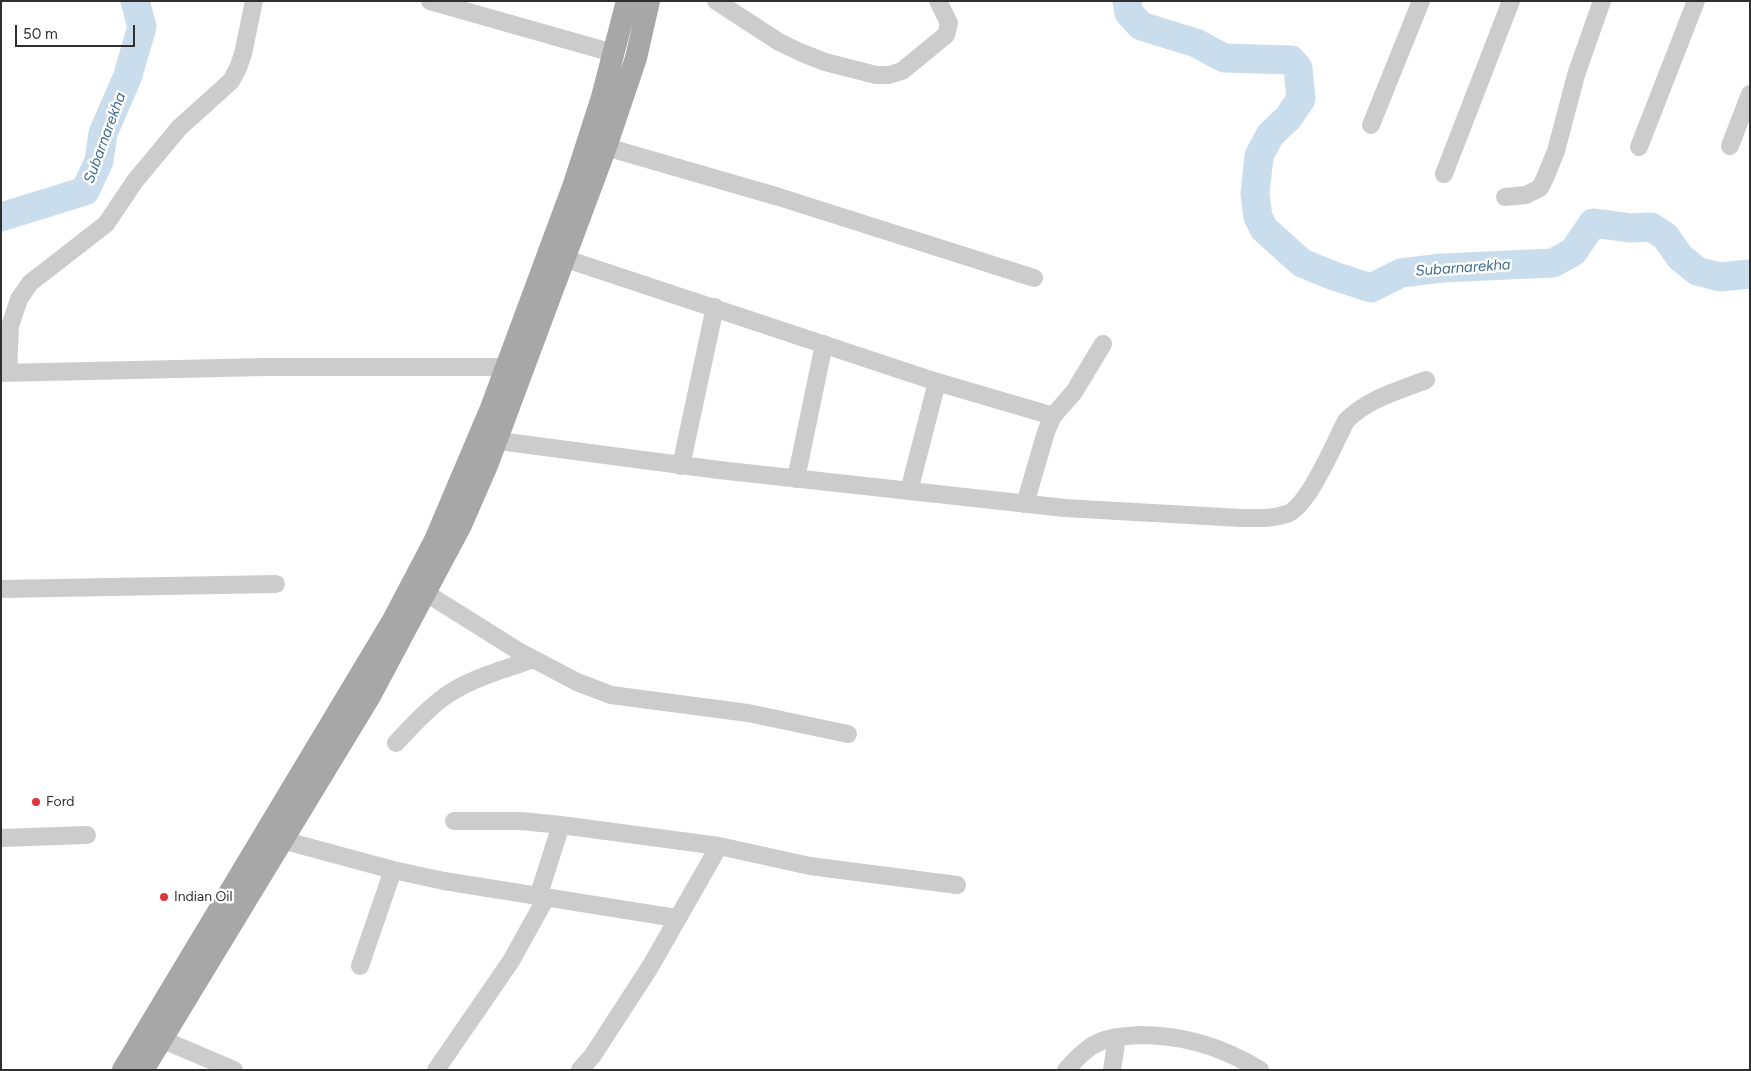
<!DOCTYPE html>
<style>
body{margin:0}
#map{position:relative;width:1751px;height:1071px;overflow:hidden;background:#fff;font-family:Figtree,sans-serif}
canvas{display:block}
.frame{position:absolute;inset:0;border:2px solid #2f2f2f;pointer-events:none}
.scale{position:absolute;left:15px;top:25px;width:120px;height:22px;box-sizing:border-box;border:2px solid #2f2f2f;border-top:0;padding-left:6px;font-size:15px;line-height:18px;white-space:nowrap;color:#2f2f2f;-webkit-text-stroke:4px #fff;paint-order:stroke}
</style>
<div id="map">
<canvas width="1751" height="1071"></canvas>
<div class="frame"></div>
<div class="scale">50 m</div>
</div>
<script>
const ctx = document.querySelector('canvas').getContext('2d');
ctx.lineJoin = 'round';
function strokePath(path, color, width, dash) { ctx.strokeStyle = color; ctx.lineWidth = width; ctx.lineCap = dash ? 'butt' : 'round'; ctx.setLineDash(dash || []); ctx.stroke(path); }
function write(font, color, halo, rows, align = 'center') {
  ctx.font = font + ' Figtree,sans-serif'; ctx.lineWidth = 5; ctx.setLineDash([]); ctx.textBaseline = 'middle'; ctx.strokeStyle = halo; ctx.fillStyle = color; for (const [text, x, y, turn = 0] of rows) {
    ctx.save(); ctx.translate(x, y); ctx.rotate((+turn || 0) * Math.PI / 180); ctx.textAlign = isNaN(turn) ? turn : align; if (halo) ctx.strokeText(text, 0, 0); ctx.fillText(text, 0, 0); ctx.restore();
  }
}
const river = new Path2D(`
 M 1127,1 L 1129,13 L 1141,26 L 1196,43 L 1224,58 L 1291,60 L 1298,68 L 1301,99 L 1288,118 L 1270,135 L 1259,156 L 1255,194 L 1258,217 L 1264,229 L 1302,263 L 1334,276 L 1371,288 L 1401,273 L 1442,268 L 1553,263 L 1573,252 L 1593,223 L 1631,228 L 1651,227 L 1665,236 L 1680,257 L 1697,271 L 1720,277 L 1750,274
 M 1,217 L 85,191 L 99,161 L 103,133 L 127,78 L 142,27 L 135,1`);
const minor = new Path2D(`
 M 430,1 L 613,53
 M 716,1 L 779,42 L 802,53 L 825,62 L 876,75 L 889,75 L 902,71 L 946,35 L 949,23 L 938,1
 M 1371,125 L 1421,1
 M 1730,146 L 1750,94
 M 606,147 L 779,197 L 1034,278
 M 1639,147 L 1696,1
 M 1444,174 L 1511,1
 M 1505,197 L 1526,195 L 1540,188 L 1545,178 L 1556,151 L 1576,75 L 1602,1
 M 554,255 L 937,382 L 1053,416
 M 1,373 L 265,367 L 507,367
 M 8,373 L 10,326 L 19,299 L 30,283 L 106,224 L 135,181 L 179,128 L 231,81 L 238,68 L 243,54 L 254,1
 M 484,439 L 719,470 L 1065,508 L 1241,518 C 1257,518 1272,519 1287,514 C 1308,507 1335,442 1346,421 C 1367,399 1398,391 1426,380
 M 681,466 L 715,307
 M 796,479 L 824,344
 M 909,491 L 937,382
 M 1025,504 L 1046,432 L 1053,416 L 1074,392 L 1103,344
 M 1,589 L 276,584
 M 426,593 L 520,652 L 577,682 L 611,695 L 748,713 L 848,734
 M 396,743 C 412,726 426,710 444,697 C 470,678 504,670 533,659
 M 454,821 L 521,821 L 561,825 L 719,846 L 810,866 L 957,885
 M 273,834 L 282,840 L 393,870 L 444,881 L 676,918
 M 1,838 L 87,835
 M 538,897 L 561,825
 M 360,966 L 393,870
 M 161,1039 L 234,1070
 M 436,1070 L 511,961 L 546,898
 M 580,1070 L 593,1055 L 650,967 L 719,846
 M 1066,1070 C 1076,1059 1088,1046 1102,1041 C 1113,1036 1127,1036 1140,1035 C 1183,1035 1223,1047 1260,1070
 M 1112,1070 L 1117,1037`);
const major = new Path2D(`
 M 123,1070 L 392,622 L 435,540 L 491,408 L 574,184 L 602,97 L 627,1
 M 143,1070 L 370,696 L 461,525 L 488,463 L 606,147 L 636,58 L 649,1`);
const markers = [
 [36,802,5,"#e2353b"],
 [164,897,5,"#e2353b"]
];
const poiNames = [
 ["Ford",46,802],
 ["Indian Oil",174,897]
];
const waterNames = [
 ["Subarnarekha",105,138,-70],
 ["Subarnarekha",1463,268,-4]
];
strokePath(river, '#caddec', 29);
strokePath(minor, '#ccc', 18);
strokePath(major, '#a7a7a7', 22);
for (const [x, y, r, color] of markers) { const dot = new Path2D(); dot.arc(x, y, r, 0, 2 * Math.PI); ctx.fillStyle = color; ctx.fill(dot); strokePath(dot, '#fff', 2); }
write('14px', '#2f2f2f', '#fff', poiNames, 'left');
write('italic 15px', '#3e6d90', '#fff', waterNames);
</script>
